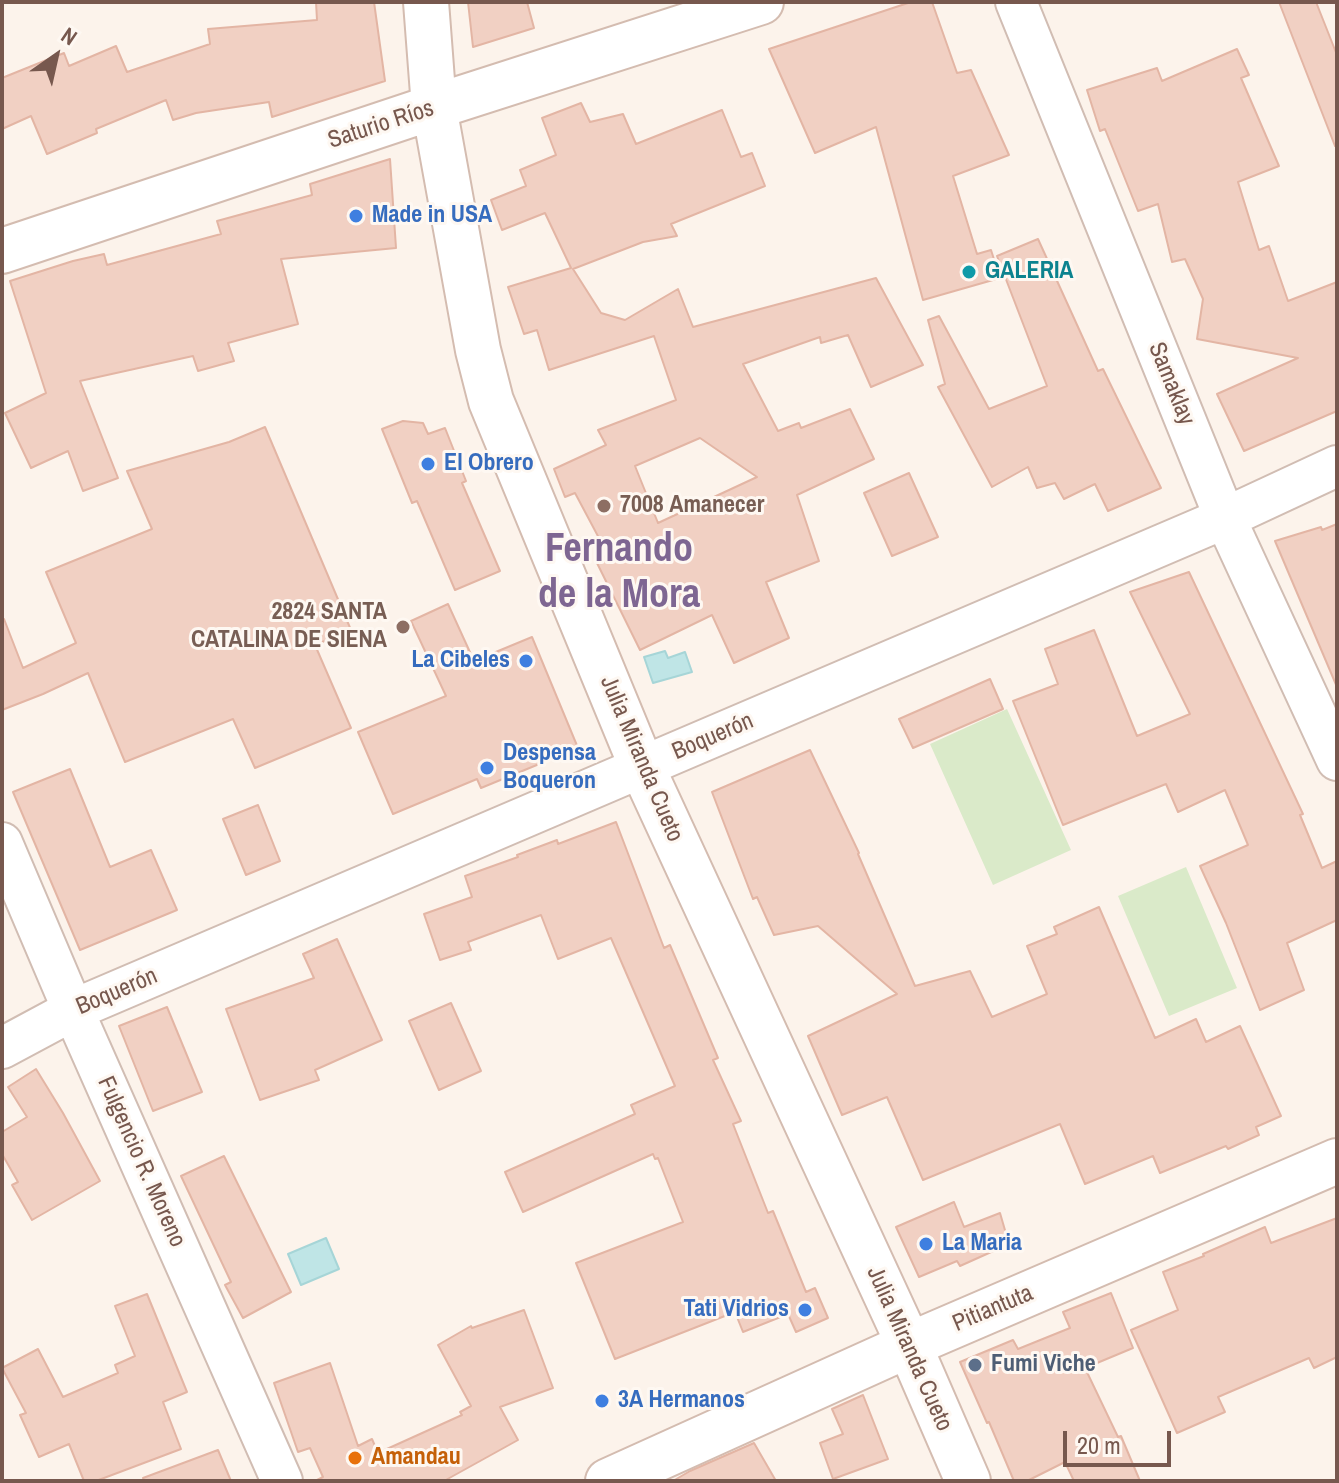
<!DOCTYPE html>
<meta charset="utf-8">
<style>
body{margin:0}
#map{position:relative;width:1339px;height:1483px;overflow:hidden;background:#fcf3eb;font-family:"Archivo Narrow",sans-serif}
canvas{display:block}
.frame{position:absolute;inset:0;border:4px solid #77584e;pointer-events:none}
.north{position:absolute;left:16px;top:16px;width:80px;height:80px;-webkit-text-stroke:6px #fef8f2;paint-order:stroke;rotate:34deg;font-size:22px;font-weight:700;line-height:32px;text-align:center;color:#77584e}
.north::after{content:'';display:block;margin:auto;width:28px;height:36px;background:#77584e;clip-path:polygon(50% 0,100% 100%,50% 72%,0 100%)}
.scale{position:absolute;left:1063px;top:1431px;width:108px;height:36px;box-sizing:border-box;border:4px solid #77584e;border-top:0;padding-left:10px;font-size:24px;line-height:28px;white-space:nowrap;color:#77584e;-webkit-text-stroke:6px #fef8f2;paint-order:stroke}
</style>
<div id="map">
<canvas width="1339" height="1483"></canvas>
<div class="frame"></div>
<div class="north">N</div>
<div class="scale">20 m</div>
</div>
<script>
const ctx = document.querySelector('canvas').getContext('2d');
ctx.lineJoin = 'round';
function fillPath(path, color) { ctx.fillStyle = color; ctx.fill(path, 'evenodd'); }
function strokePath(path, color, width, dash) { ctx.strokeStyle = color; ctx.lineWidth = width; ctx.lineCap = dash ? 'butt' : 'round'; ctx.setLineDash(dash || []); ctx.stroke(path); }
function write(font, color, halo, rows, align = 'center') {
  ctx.font = font + ' "Archivo Narrow",sans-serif'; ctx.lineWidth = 6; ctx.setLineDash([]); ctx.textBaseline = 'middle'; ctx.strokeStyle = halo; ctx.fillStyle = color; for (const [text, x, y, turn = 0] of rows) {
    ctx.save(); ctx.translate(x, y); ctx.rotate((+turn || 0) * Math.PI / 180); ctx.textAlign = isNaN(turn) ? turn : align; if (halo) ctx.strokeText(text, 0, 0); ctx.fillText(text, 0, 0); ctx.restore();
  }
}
const green = new Path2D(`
 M 1007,709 L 1071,850 L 993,885 L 930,744 Z
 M 1186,867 L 1237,988 L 1169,1016 L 1118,896 Z`);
const water = new Path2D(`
 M 665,651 L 668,658 L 685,652 L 692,672 L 653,683 L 644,657 Z
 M 326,1238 L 339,1269 L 301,1285 L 288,1254 Z`);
const building = new Path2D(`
 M 316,2 L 374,2 L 385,81 L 272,117 L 269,102 L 196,113 L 173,120 L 166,100 L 96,129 L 97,133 L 47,154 L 31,116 L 2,129 L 2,78 L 64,53 L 69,66 L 116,46 L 127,72 L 210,44 L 208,29 L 317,20 Z
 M 468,2 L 527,2 L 534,28 L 473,47 Z
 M 911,2 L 932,2 L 957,73 L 971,70 L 1009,155 L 953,176 L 977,254 L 991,250 L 1000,278 L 923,300 L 876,127 L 815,153 L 769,49 Z
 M 1279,2 L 1316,2 L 1337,55 L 1337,145 L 1335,146 Z
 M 1237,49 L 1249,75 L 1241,78 L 1279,166 L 1238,182 L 1259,250 L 1269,246 L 1288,301 L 1337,282 L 1337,411 L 1244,451 L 1217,394 L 1298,358 L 1197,339 L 1203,299 L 1185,259 L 1172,262 L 1158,204 L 1138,211 L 1105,129 L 1100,131 L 1087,90 L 1157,68 L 1162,81 Z
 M 581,103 L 590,122 L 623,114 L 636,144 L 722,110 L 741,157 L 752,153 L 765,186 L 671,224 L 677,236 L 643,242 L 573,269 L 601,313 L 625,320 L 678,289 L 693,327 L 876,278 L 923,365 L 871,387 L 848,335 L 821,343 L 820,337 L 743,364 L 778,431 L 799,423 L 801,428 L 850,409 L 874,459 L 797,495 L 819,561 L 766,582 L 789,638 L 734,663 L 712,615 L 640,650 L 596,561 L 608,555 L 575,493 L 565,497 L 554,469 L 606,445 L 598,430 L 676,400 L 654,336 L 549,370 L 537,330 L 524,334 L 508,287 L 571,268 L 545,213 L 502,230 L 491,200 L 526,186 L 520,170 L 556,155 L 542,118 ZM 700,438 L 757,477 L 658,523 L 635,466 Z
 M 390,159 L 396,248 L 281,259 L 298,324 L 228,343 L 234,361 L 198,371 L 193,356 L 80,381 L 118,478 L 83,491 L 68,451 L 31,468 L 5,413 L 46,393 L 10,281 L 73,261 L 104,254 L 107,265 L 221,234 L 217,221 L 312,195 L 310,184 Z
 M 1038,239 L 1098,371 L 1103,369 L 1161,488 L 1108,511 L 1095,484 L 1064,499 L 1055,483 L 1037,488 L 1028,467 L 992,487 L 938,387 L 945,384 L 928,320 L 939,316 L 989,409 L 1047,386 L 997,256 Z
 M 403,421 L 423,423 L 428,434 L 445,428 L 466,481 L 462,483 L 500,571 L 455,590 L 417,501 L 412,503 L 382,429 Z
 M 265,427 L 351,630 L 315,645 L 351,728 L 255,768 L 233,719 L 125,762 L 88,673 L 43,694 L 2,710 L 2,620 L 4,619 L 23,668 L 76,643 L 46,572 L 152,529 L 127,471 L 229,442 Z
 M 909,473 L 938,537 L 892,556 L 864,493 Z
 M 1337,524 L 1337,687 L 1275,541 L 1321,527 L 1322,530 Z
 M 1189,572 L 1303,814 L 1300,815 L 1322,868 L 1337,861 L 1337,920 L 1287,943 L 1304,990 L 1260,1010 L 1226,923 L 1200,866 L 1248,845 L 1225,790 L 1178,812 L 1166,784 L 1063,825 L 1013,701 L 1058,684 L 1045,649 L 1094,630 L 1137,736 L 1190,714 L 1130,592 Z
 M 448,604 L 474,661 L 532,637 L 578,748 L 481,788 L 477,779 L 393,814 L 358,732 L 446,696 L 411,621 Z
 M 990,679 L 1003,709 L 913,748 L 899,719 Z
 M 810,750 L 859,853 L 858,854 L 915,986 L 970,971 L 992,1017 L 1047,994 L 1027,946 L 1057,934 L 1054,927 L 1099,907 L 1155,1038 L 1196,1019 L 1206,1042 L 1240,1026 L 1281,1116 L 1256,1127 L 1259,1135 L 1228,1149 L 1226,1146 L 1160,1173 L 1153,1156 L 1085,1184 L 1060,1124 L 923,1180 L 887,1097 L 842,1115 L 808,1036 L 897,994 L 818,926 L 774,935 L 757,897 L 753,899 L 712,792 Z
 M 70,769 L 110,867 L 151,850 L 177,910 L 80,950 L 13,792 Z
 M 258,805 L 280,861 L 246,875 L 223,819 Z
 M 616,822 L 664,948 L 670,945 L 718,1058 L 713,1060 L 741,1121 L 733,1124 L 768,1213 L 773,1211 L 806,1292 L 815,1288 L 828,1318 L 796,1332 L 788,1314 L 743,1332 L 735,1312 L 615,1359 L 576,1263 L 683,1222 L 658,1158 L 655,1159 L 653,1154 L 523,1212 L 505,1172 L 635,1114 L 631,1105 L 675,1086 L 611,938 L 558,959 L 541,915 L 468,942 L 471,950 L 440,960 L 424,914 L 472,897 L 465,876 L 518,857 L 517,855 L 557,840 L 558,844 Z
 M 337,939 L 382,1040 L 315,1070 L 319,1080 L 260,1100 L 226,1009 L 314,978 L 303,954 Z
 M 451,1003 L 481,1071 L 439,1090 L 409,1021 Z
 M 167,1007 L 202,1092 L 153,1111 L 119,1026 Z
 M 36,1069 L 63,1113 L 100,1181 L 32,1220 L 12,1185 L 18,1182 L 2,1154 L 2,1132 L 27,1117 L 8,1087 Z
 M 224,1156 L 291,1292 L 243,1318 L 225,1285 L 231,1282 L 181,1176 Z
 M 954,1202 L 964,1227 L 1000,1213 L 1009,1244 L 960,1266 L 957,1261 L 919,1277 L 896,1227 Z
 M 1337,1218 L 1337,1357 L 1314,1368 L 1309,1358 L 1218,1397 L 1225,1412 L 1177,1433 L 1131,1330 L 1178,1310 L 1163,1272 L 1204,1256 L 1203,1254 L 1265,1227 L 1271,1243 Z
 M 1111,1293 L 1133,1348 L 1085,1368 L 1118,1437 L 1121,1436 L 1140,1481 L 1074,1481 L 1065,1462 L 1027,1481 L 1014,1481 L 989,1422 L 987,1423 L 960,1362 L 1013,1340 L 1018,1349 L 1070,1328 L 1063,1312 Z
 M 147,1294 L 187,1392 L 163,1402 L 181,1449 L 96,1481 L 84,1481 L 69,1444 L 39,1457 L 20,1415 L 26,1413 L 2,1368 L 38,1349 L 63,1397 L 118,1373 L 115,1365 L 135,1356 L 115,1306 Z
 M 524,1310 L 553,1388 L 500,1407 L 518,1440 L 444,1481 L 315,1481 L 323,1477 L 310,1448 L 298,1452 L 274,1383 L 330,1363 L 358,1446 L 372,1439 L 378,1453 L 462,1415 L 460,1412 L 471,1406 L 438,1345 L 471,1326 L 472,1328 Z
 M 863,1395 L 888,1459 L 833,1479 L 820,1443 L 843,1434 L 832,1409 Z
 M 754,1443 L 776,1481 L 673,1481 L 690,1471 Z
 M 218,1450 L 231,1481 L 144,1481 L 143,1478 Z`);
const street = new Path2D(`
 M 1016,2 L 1225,518 L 1337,760
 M 2,843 L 73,1010 L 282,1481
 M 2,1048 L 73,1010 L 1225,518 L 1337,466`);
const secondary = new Path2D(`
 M 426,2 L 434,107 L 478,350 L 491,401 L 642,767 L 909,1345 L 968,1481
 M 2,251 L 434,107 L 761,2
 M 608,1481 L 909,1345 L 1337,1161`);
const markers = [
 [356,216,8,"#3f7fe0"],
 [969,272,8,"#0f9aa8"],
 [428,464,8,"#3f7fe0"],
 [604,506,8,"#8d6e63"],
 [403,627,8,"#8d6e63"],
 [526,661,8,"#3f7fe0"],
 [487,768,8,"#3f7fe0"],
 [926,1244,8,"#3f7fe0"],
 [805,1310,8,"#3f7fe0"],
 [975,1365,8,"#5c6f8a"],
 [602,1401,8,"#3f7fe0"],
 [355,1458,8,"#e8710a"]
];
const streetNames = [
 ["Saturio Ríos",381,125,-18],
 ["Samaklay",1171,384,68],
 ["Boquerón",713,737,-23],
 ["Julia Miranda Cueto",641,759,67],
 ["Boquerón",117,992,-23],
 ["Fulgencio R. Moreno",141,1162,66],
 ["Pitiantuta",993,1309,-23],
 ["Julia Miranda Cueto",909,1349,66]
];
const shopNames = [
 ["Made in USA",372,216],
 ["El Obrero",444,464],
 ["La Cibeles",510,661,"right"],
 ["Despensa",503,754],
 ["Boqueron",503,782],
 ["La Maria",942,1244],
 ["Tati Vidrios",789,1310,"right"],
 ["3A Hermanos",618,1401]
];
const cultureNames = [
 ["GALERIA",985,272]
];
const educationNames = [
 ["7008 Amanecer",620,506],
 ["2824 SANTA",387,613,"right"],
 ["CATALINA DE SIENA",387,641,"right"]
];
const serviceNames = [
 ["Fumi Viche",991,1365]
];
const foodNames = [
 ["Amandau",371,1458]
];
const townNames = [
 ["Fernando",619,550],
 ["de la Mora",619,596]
];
fillPath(green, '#daeac9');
fillPath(water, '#bfe5e6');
strokePath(water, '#a6d5d7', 2);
fillPath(building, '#f1d0c3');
strokePath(building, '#e3b5a4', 2);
strokePath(street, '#d1bdb3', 44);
strokePath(secondary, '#d4bcb0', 48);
strokePath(street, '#fff', 40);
strokePath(secondary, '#fff', 44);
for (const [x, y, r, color] of markers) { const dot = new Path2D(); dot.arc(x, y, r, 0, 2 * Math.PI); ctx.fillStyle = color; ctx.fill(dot); strokePath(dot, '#fef8f2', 3); }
write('24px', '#77584e', '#fef8f2', streetNames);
write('bold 24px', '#366cbe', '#fef8f2', shopNames, 'left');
write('bold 24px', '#0d838f', '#fef8f2', cultureNames, 'left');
write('bold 24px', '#785e54', '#fef8f2', educationNames, 'left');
write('bold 24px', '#4e5e75', '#fef8f2', serviceNames, 'left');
write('bold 24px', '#c56008', '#fef8f2', foodNames, 'left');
write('bold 40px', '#7e6692', '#fef8f2', townNames);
</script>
